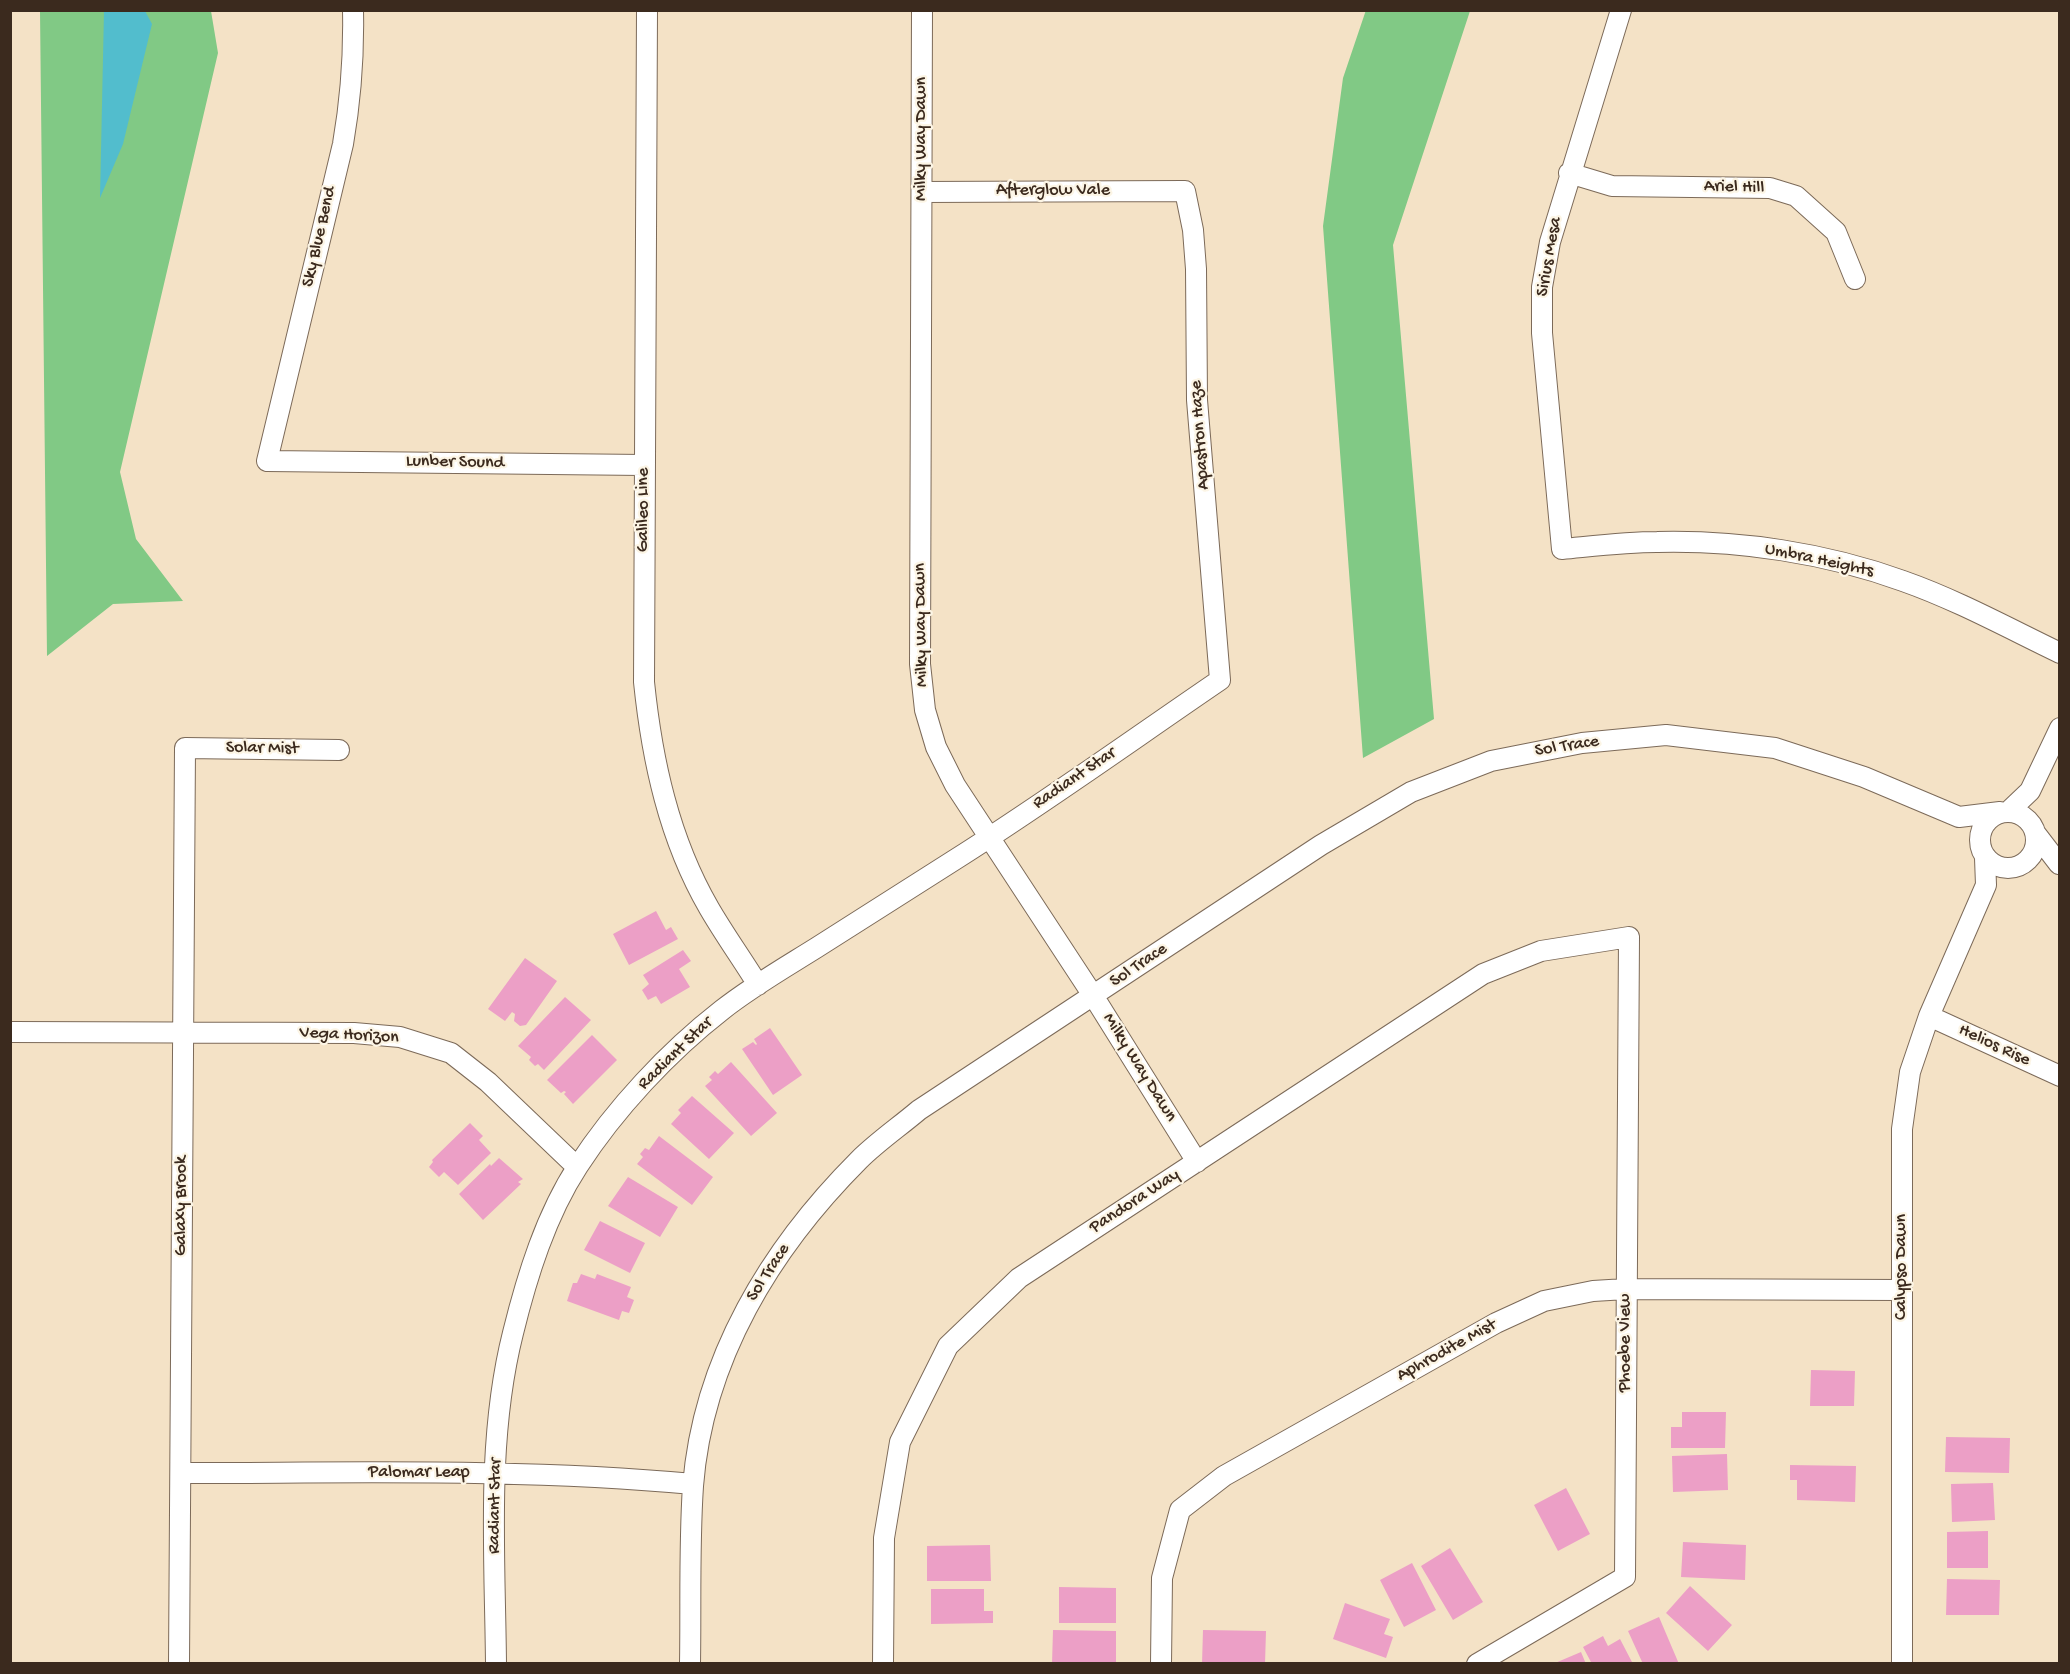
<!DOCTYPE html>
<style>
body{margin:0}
#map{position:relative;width:2070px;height:1674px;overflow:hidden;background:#f4e2c6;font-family:"Gochi Hand",sans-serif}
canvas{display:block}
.frame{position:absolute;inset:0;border:12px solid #3b2a1e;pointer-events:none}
</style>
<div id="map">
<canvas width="2070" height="1674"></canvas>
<div class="frame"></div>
</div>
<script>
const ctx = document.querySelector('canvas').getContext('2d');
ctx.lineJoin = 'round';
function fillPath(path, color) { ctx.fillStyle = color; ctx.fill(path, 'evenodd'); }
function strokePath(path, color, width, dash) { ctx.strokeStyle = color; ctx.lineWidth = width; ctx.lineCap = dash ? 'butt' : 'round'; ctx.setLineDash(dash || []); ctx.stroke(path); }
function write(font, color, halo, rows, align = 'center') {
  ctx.font = font + ' "Gochi Hand",sans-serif'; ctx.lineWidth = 4.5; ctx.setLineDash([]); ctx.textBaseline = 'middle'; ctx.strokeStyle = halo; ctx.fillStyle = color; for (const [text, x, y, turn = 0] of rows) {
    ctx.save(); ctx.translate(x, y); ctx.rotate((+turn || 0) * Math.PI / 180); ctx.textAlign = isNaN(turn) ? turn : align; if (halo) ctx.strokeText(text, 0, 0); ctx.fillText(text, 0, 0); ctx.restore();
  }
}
const green = new Path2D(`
 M 1366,10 L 1470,11 L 1393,245 L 1434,719 L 1363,758 L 1323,226 L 1343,78 Z
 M 40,11 L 211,11 L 218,53 L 120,472 L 136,539 L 183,601 L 113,604 L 47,656 Z`);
const water = new Path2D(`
 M 104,11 L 145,11 L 152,24 L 123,144 L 100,198 Z`);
const building = new Path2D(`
 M 656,911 L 666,930 L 671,927 L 678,939 L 629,965 L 613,934 Z
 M 683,950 L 691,961 L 679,969 L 690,987 L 661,1004 L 656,996 L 648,1000 L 642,990 L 649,984 L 643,975 Z
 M 525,958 L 557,981 L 526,1025 L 520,1026 L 514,1021 L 515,1014 L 512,1012 L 505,1021 L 488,1009 Z
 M 565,997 L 591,1020 L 544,1070 L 538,1064 L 535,1066 L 529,1060 L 531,1057 L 518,1046 Z
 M 770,1028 L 802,1075 L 773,1095 L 742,1049 L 753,1042 L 756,1045 L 757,1044 L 754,1039 Z
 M 592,1035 L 617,1060 L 573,1104 L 564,1094 L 566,1092 L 564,1091 L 561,1093 L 547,1080 Z
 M 731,1062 L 777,1113 L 751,1136 L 705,1086 L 712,1080 L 709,1077 L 715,1071 L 718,1074 Z
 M 692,1096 L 734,1133 L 709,1159 L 671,1124 L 681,1113 L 678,1110 Z
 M 470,1123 L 483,1136 L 479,1140 L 491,1153 L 458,1185 L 444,1172 L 439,1177 L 429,1167 L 433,1162 L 432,1160 Z
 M 659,1136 L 713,1177 L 692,1205 L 637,1164 L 643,1157 L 640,1154 L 645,1148 L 649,1150 Z
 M 499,1158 L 523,1179 L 518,1182 L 521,1184 L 483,1220 L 459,1194 L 490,1164 L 491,1166 Z
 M 628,1177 L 678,1207 L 660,1237 L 608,1206 Z
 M 600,1221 L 645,1243 L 630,1273 L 584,1250 Z
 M 581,1274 L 595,1279 L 597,1274 L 631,1287 L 627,1297 L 634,1300 L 629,1313 L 622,1311 L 619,1320 L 567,1301 L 573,1283 L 577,1283 Z
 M 1811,1370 L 1855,1371 L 1854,1406 L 1810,1406 Z
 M 1682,1412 L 1726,1412 L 1725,1448 L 1671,1448 L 1671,1427 L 1682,1427 Z
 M 1946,1437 L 2010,1438 L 2009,1473 L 1945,1472 Z
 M 1727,1454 L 1728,1490 L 1673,1492 L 1672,1456 Z
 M 1790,1465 L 1856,1466 L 1855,1502 L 1797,1500 L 1797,1480 L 1790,1480 Z
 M 1993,1483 L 1995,1520 L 1952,1522 L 1951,1484 Z
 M 1566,1488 L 1590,1534 L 1558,1551 L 1534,1505 Z
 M 1988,1531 L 1988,1568 L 1947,1568 L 1947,1532 Z
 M 1683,1542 L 1746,1545 L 1745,1580 L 1681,1577 Z
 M 990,1545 L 991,1581 L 927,1581 L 927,1546 Z
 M 1450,1548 L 1483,1602 L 1453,1620 L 1421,1566 Z
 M 1412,1563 L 1436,1610 L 1404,1627 L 1380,1580 Z
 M 1947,1579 L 2000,1580 L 1999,1615 L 1946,1615 Z
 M 1690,1586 L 1732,1625 L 1708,1651 L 1666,1613 Z
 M 1059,1587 L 1116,1588 L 1116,1623 L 1059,1623 Z
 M 931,1589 L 984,1589 L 984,1611 L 993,1611 L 993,1623 L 931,1624 Z
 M 1345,1603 L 1390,1619 L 1384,1634 L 1393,1637 L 1386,1658 L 1333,1639 Z
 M 1659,1617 L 1679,1664 L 1643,1664 L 1628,1631 Z
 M 1053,1630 L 1116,1631 L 1116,1664 L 1052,1664 Z
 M 1203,1630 L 1266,1631 L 1265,1664 L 1202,1664 Z
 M 1603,1636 L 1608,1646 L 1620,1639 L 1633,1664 L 1592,1664 L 1583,1647 Z
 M 1581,1652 L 1586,1664 L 1555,1664 L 1555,1663 Z`);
const street = new Path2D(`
 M 353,10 C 354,57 351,98 343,144 L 267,461 L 644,465
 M 647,10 L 644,682 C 652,760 669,839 709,908 C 724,934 742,959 758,985
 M 922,10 L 920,664 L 925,710 L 936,747 L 955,785 L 1094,997 L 1197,1162
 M 1621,10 L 1550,242 L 1542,287 L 1542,333 L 1562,549 C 1594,546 1626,542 1657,542 C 1739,540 1826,553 1903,581 C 1957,600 2008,628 2060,653
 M 1569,173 L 1612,186 L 1770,188 L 1796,196 L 1836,232 L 1855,279
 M 2009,811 L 2030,791 L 2060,728
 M1980 840a28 28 0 1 1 56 0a28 28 0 1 1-56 0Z
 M 2036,834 L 2059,864
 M 1929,1016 L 2060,1076
 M 10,1032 L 354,1033 L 400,1037 L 451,1053 L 488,1082 L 577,1167
 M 181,1473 C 351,1473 523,1468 693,1484
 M 179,1664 L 185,748 L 339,750
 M 496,1664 C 495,1554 486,1440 513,1333 C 527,1276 546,1215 578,1166 C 615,1109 668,1052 722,1010 C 751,987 784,968 816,948 C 863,918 909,889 956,859 C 1046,802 1132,740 1220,680 L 1197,400 L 1196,269 L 1193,230 L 1185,191 L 922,192
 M 690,1664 C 691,1604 689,1545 693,1486 C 703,1359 771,1248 859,1160 C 877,1142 899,1127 919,1110 L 1321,845 L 1411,792 L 1491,761 L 1582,743 L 1666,735 L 1775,748 L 1864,777 L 1959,817 L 2000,812
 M 883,1664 L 884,1538 L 900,1442 L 948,1346 L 1019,1278 L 1483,974 L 1541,951 L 1629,937 L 1625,1577 L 1477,1664
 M 1161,1664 L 1162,1578 L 1180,1510 L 1224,1476 L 1496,1323 L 1544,1301 L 1593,1291 L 1626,1289 L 1902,1290
 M 1902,1664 L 1902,1129 L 1910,1072 L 1929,1016 L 1986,885 L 1985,858`);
const streetNames = [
 ["Milky Way Dawn",922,139,-90],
 ["Ariel Hill",1734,188,2],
 ["Afterglow Vale",1053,191],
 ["Sky Blue Bend",320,237,-77],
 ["Sirius Mesa",1550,257,-80],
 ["Apastron Haze",1201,435,-94],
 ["Lunber Sound",455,463,1],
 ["Galileo Line",644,510,-90],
 ["Umbra Heights",1819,561,12],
 ["Milky Way Dawn",922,625,-91],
 ["Sol Trace",1567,747,-9],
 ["Solar Mist",262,749,1],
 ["Radiant Star",1075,779,-34],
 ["Sol Trace",1139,966,-34],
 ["Vega Horizon",349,1036,3],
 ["Helios Rise",1994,1046,25],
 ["Radiant Star",676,1054,-44],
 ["Milky Way Dawn",1139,1068,58],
 ["Pandora Way",1135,1202,-33],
 ["Galaxy Brook",182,1206,-90],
 ["Calypso Dawn",1902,1267,-90],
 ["Sol Trace",769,1273,-57],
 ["Phoebe View",1626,1343,-90],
 ["Aphrodite Mist",1447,1351,-29],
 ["Palomar Leap",419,1473],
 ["Radiant Star",496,1506,-89]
];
fillPath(green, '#81c985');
fillPath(water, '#52bdcd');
fillPath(building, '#ec9fc6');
strokePath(street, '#7c6a59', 22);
strokePath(street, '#fff', 20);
write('18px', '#3b2a1e', '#fcf5e5', streetNames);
</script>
